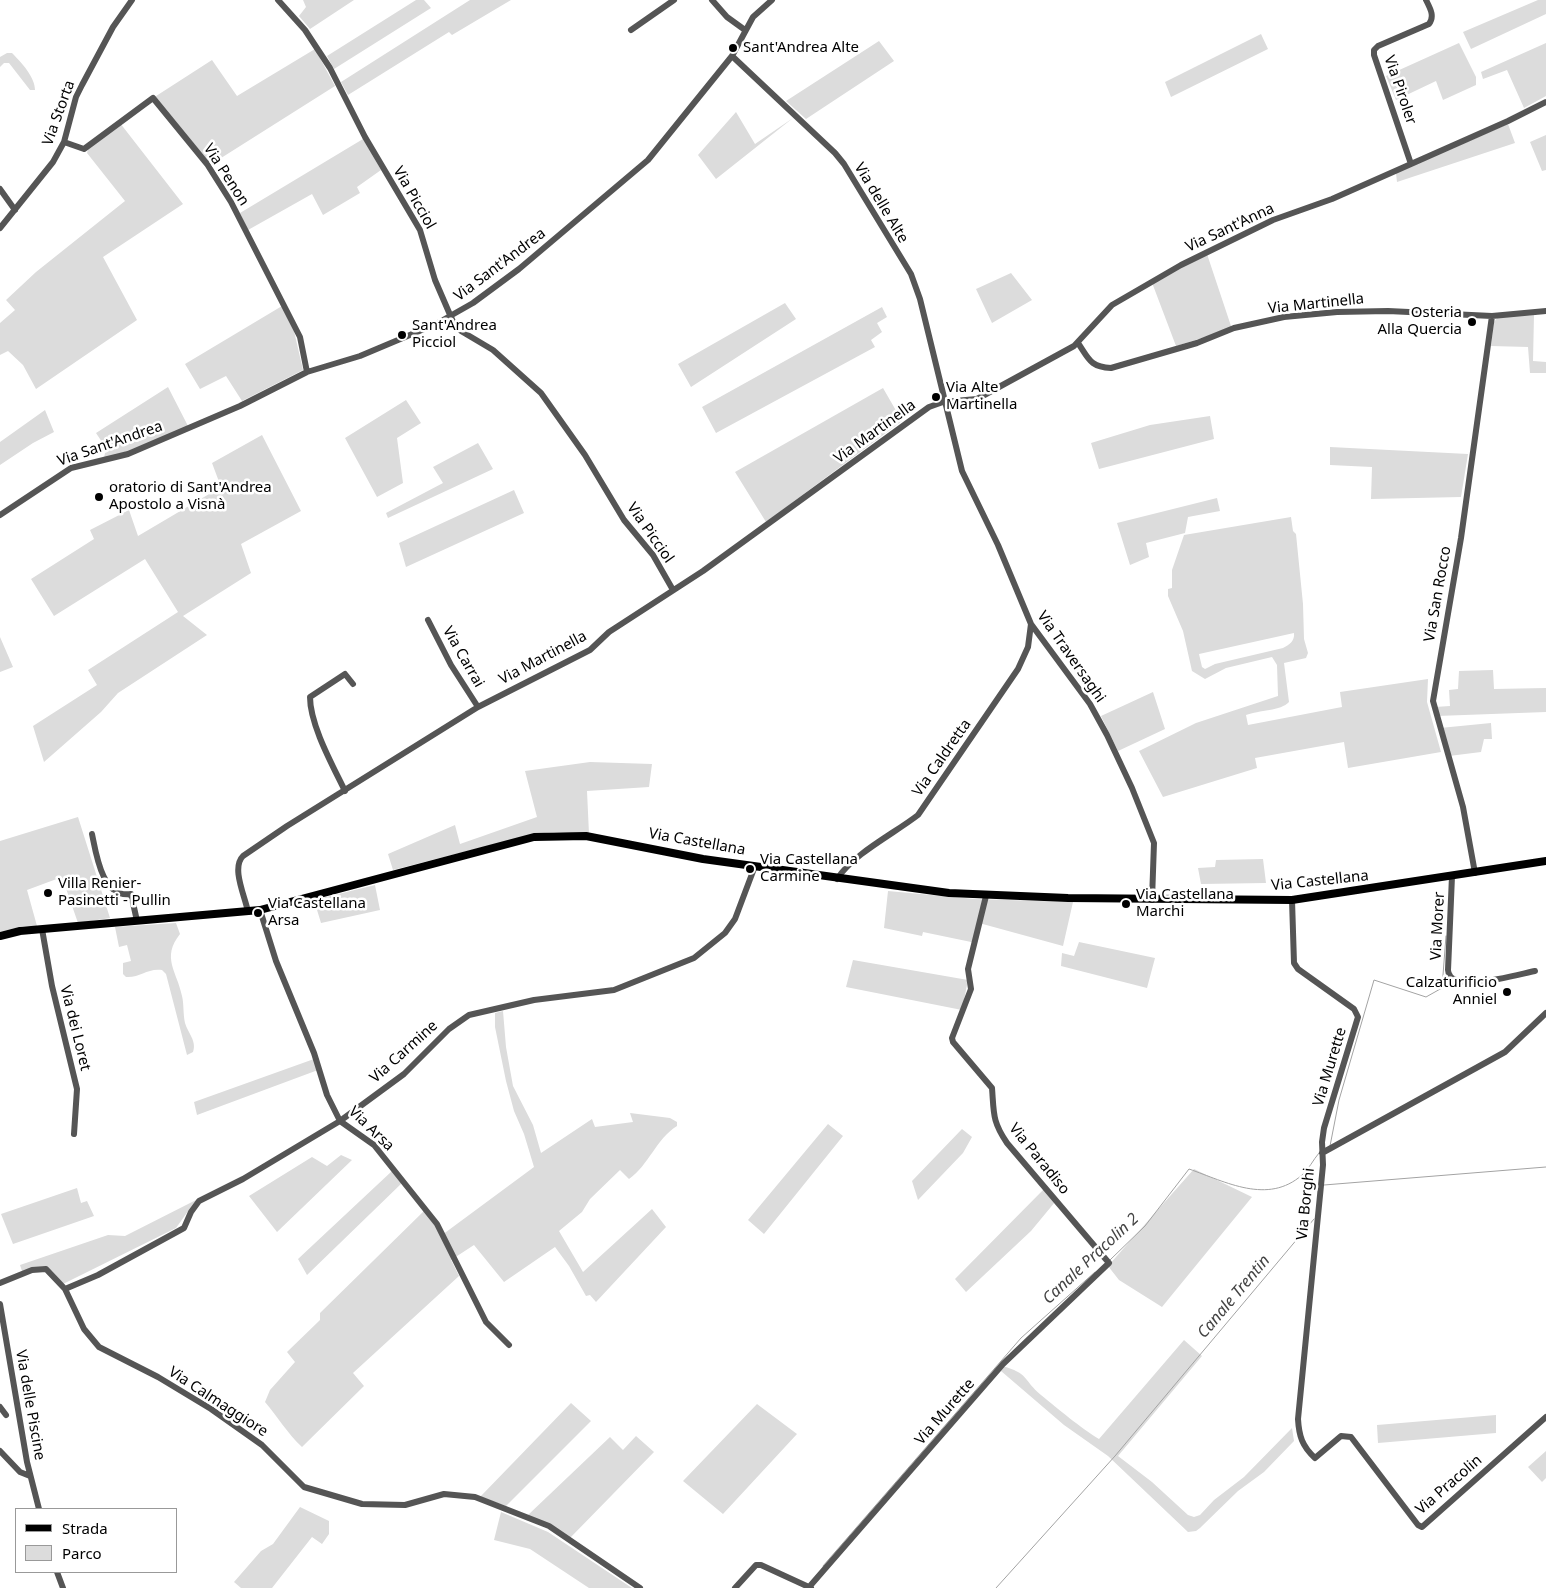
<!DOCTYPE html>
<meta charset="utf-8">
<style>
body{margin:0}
#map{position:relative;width:1546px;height:1588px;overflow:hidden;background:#fff;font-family:"Noto Sans",sans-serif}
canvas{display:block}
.legend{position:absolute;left:15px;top:1508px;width:162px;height:65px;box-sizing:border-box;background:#fff;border:1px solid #999;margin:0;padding:6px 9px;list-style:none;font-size:15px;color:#000}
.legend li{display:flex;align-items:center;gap:10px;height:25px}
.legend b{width:25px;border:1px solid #999}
</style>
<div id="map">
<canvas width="1546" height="1588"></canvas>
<ul class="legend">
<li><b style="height:6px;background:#000"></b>Strada</li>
<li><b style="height:14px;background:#dcdcdc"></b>Parco</li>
</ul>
</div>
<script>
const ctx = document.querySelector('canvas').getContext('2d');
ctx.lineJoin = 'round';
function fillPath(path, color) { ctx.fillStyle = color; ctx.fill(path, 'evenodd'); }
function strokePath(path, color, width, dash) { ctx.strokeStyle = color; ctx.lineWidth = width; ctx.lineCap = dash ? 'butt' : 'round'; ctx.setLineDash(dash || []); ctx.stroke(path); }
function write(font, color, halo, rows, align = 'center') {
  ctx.font = font + ' "Noto Sans",sans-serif'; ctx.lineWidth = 5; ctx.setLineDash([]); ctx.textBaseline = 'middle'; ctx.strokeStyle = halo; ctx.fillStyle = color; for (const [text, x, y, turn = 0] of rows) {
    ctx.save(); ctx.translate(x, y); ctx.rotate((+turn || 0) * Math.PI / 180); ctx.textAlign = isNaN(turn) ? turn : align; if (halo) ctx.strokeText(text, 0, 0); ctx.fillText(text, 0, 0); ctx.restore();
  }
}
const green = new Path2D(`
 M 303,0 L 354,0 L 310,29 L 299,16 L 306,7 Z
 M 416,0 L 424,0 L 431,8 L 334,69 L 327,56 Z
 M 470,0 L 511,0 L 452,35 L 449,32 L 348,95 L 341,82 Z
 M 1538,0 L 1546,0 L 1546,14 L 1471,49 L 1463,32 Z
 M 1261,34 L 1268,49 L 1171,97 L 1165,82 Z
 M 879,41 L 894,61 L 806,119 L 786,101 Z
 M 1459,43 L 1476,77 L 1476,85 L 1443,100 L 1436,81 L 1396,100 L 1386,76 Z
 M 1546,43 L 1546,96 L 1524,108 L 1507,70 L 1483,79 L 1481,72 Z
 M 315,49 L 335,86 L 210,165 L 153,98 L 212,60 L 237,96 Z
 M 7,53 L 12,53 C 21,62 35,77 35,90 L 30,90 L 9,63 L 4,63 L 0,67 L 0,57 Z
 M 736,112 L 755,144 L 793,118 L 716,179 L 698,155 Z
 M 120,123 L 183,204 L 103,257 L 137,320 L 36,389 L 23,365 L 8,351 L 0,355 L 0,323 L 15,310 L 6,300 L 36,272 L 125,201 L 87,153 L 89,146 Z
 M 1508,124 L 1515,143 L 1397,182 L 1396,173 Z
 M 1546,135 L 1546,170 L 1542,171 L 1530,142 Z
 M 363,139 L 381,170 L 357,187 L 360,193 L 323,215 L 312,194 L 248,230 L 240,213 Z
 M 1207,254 L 1232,329 L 1176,346 L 1151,280 Z
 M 1011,273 L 1032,300 L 992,323 L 976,289 Z
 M 785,303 L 796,319 L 691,387 L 678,364 Z
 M 282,306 L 294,331 L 303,370 L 242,401 L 226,376 L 200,389 L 185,364 Z
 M 882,307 L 887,317 L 877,323 L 882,332 L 871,340 L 875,347 L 716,433 L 702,407 Z
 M 1534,315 L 1533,361 L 1546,362 L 1546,373 L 1530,373 L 1528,347 L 1491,346 L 1494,322 L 1498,317 Z
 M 168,387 L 188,426 L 128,451 L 104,458 L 106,448 L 96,433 Z
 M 883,388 L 902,421 L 766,522 L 735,472 Z
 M 406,400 L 421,423 L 397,438 L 403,483 L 377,497 L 345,438 Z
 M 45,410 L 54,432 L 33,443 L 0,465 L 0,442 Z
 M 1210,416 L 1214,439 L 1099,469 L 1091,443 L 1150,425 Z
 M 262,435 L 301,511 L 241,544 L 251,573 L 183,616 L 207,635 L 118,693 L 101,712 L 44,762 L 33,726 L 97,685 L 88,670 L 178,612 L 145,559 L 54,616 L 31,579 L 94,539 L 90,530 L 129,510 L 138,536 L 221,487 L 212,463 Z
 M 478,443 L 493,469 L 388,518 L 386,513 L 443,483 L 433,467 Z
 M 1330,447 L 1468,454 L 1461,497 L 1371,499 L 1372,467 L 1330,465 Z
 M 514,490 L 524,513 L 406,567 L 399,543 Z
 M 1217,498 L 1220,511 L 1188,517 L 1185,533 L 1146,543 L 1149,557 L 1130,565 L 1117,523 Z
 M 1291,517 L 1293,531 L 1296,534 L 1303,604 L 1304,639 L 1308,653 L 1306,658 L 1284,663 L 1289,702 C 1281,711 1259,710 1246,715 L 1248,725 L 1342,707 L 1340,692 L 1428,679 L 1427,702 L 1441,752 L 1348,768 L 1344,742 L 1255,758 L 1257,768 L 1163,797 L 1139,751 L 1196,723 L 1278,696 L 1277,665 L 1272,657 L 1226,668 L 1205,679 L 1192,671 L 1183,631 L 1168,596 L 1168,589 L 1172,588 L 1172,570 L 1184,535 ZM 1294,633 C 1295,641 1289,645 1283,648 L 1215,664 L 1205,669 L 1202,667 L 1199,654 Z
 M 0,637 L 13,667 L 0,672 Z
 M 1493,670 L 1494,689 L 1546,688 L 1546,712 L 1437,716 L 1435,707 L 1450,706 L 1449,690 L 1458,689 L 1459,671 Z
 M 1153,692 L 1165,729 L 1118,751 L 1101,716 Z
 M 1491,723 L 1492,739 L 1484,739 L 1481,752 L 1449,756 L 1440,728 Z
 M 590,762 L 652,764 L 649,787 L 587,791 L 589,834 L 554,832 L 534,834 L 393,870 L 388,854 L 455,825 L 460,844 L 537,817 L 525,771 Z
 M 78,817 L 110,918 L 78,923 L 62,877 L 27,890 L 37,926 L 23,926 L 0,932 L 0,841 Z
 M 1263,859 L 1266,883 L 1201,884 L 1198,868 L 1215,867 L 1216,860 Z
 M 375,885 L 380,910 L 321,923 L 314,900 Z
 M 888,891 L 975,899 L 1073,902 L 1063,946 L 979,923 L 976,943 L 923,932 L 922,936 L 884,928 Z
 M 176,923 L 180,934 C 161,958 177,971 182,996 C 184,1004 183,1014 185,1023 C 188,1033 197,1041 193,1052 L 187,1055 L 166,974 L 162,970 C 147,968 140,978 126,977 L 123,974 L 123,963 L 131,961 L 127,945 L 119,947 L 115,927 Z
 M 1079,942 L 1155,958 L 1147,988 L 1061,966 L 1062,953 L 1074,956 Z
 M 853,960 L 968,980 L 962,1010 L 846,987 Z
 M 503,1011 L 506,1047 L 513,1086 L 533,1125 L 541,1153 L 592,1119 L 595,1127 L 633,1122 L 630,1113 L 670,1118 L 677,1122 L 677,1126 C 656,1139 649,1165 629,1179 L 620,1170 L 590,1199 L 582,1212 L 559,1231 L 583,1272 L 652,1209 L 666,1227 L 596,1302 L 590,1295 L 586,1296 L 569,1266 L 555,1247 L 504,1282 L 474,1245 L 451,1260 L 459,1276 L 353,1373 L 364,1386 L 302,1447 C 287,1433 278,1417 265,1402 L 270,1390 L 295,1362 L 287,1352 L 320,1320 L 320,1313 L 426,1209 L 442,1235 L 534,1167 L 524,1134 L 514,1111 L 506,1081 L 495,1027 L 495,1013 Z
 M 314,1059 L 318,1070 L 197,1115 L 194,1102 Z
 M 828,1124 L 843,1136 L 764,1234 L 748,1220 Z
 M 962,1129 L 972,1137 L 963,1153 L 918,1200 L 912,1181 Z
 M 341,1155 L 352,1160 L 277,1232 L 249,1196 L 312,1157 L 327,1166 Z
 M 1194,1169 L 1252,1197 L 1162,1307 L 1119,1280 L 1108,1266 Z
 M 392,1171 L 402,1183 L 307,1275 L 298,1259 Z
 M 77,1188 L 81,1203 L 87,1201 L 94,1216 L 13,1244 L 1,1214 Z
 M 1044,1189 L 1055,1202 L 1031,1231 L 966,1292 L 955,1279 Z
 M 196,1200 L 176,1228 L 63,1284 L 48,1269 L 22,1271 L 20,1265 L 108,1235 L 125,1236 Z
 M 1184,1340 L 1202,1356 L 1118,1456 L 1152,1482 L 1188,1515 L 1194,1517 L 1200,1515 L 1214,1500 L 1244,1477 L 1292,1428 L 1294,1441 L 1264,1472 L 1238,1491 L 1200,1528 L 1196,1531 L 1188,1532 L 1108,1456 L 1064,1425 L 1001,1371 L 1002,1366 C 1029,1373 1023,1380 1041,1395 C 1057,1408 1082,1429 1099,1439 Z
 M 571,1403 L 591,1421 L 506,1506 L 480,1497 Z
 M 757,1404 L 797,1434 L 723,1514 L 683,1481 Z
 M 1496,1415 L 1496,1433 L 1378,1443 L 1377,1425 Z
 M 636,1436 L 654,1452 L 570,1538 L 528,1515 L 610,1437 L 623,1450 Z
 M 1546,1451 L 1546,1478 L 1542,1482 L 1528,1467 Z
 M 300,1507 L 329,1521 L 329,1534 L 322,1544 L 312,1537 L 272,1588 L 241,1588 L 234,1582 L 261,1551 L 273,1544 Z
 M 501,1512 L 548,1532 L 632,1588 L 589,1588 L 530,1549 L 494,1540 Z`);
const stream = new Path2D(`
 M 1330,1146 L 1339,1100 L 1374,980 L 1426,997 L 1442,988 L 1446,936
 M 1324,1185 L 1546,1167
 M 1110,1260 L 1145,1226 L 1189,1169 C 1226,1182 1268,1205 1302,1175 C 1309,1169 1313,1160 1319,1153
 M 823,1566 L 1021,1338 L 1095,1272
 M 996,1588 L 1115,1456 L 1314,1219`);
const minor = new Path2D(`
 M 278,0 L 305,30 L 330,68 L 365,137 L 420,230 L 435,280 L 454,324 L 461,331 L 493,350 L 541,393 L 585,455 L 624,520 L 653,555 L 673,590
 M 712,0 L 727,17 L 745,30
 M 631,30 L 674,0
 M 732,56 L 835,153 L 844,164 L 911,274 L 920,299 L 962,471 L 998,545 L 1031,624 L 1090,704 L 1107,735 L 1132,788 L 1154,843 L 1152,900
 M 64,142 L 84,149 L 153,98 L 207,164 L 231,202 L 300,337 L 307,372
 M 1411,164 L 1374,55 L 1374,50 L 1378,46 L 1429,24 C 1435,16 1430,8 1426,0
 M 0,189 L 15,210
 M 0,228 L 53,162 L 64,142 L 76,97 L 82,85 L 113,27 L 132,0
 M 1078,343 C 1089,359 1090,367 1111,368 L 1197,343 L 1234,328 L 1284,317 L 1337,312 L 1388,311 L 1492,316 L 1546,311
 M 0,515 L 71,468 L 128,454 L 240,406 L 307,372 L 360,356 L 436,324 L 473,303 L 519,269 L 648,160 L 732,56 L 753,17 L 772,0
 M 428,620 L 451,665 L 478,707
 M 345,791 C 333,766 310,725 310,697 L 345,674 L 353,684
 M 92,834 C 96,853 102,899 131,894 L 137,921
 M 1475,873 L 1463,807 L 1433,701 L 1461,538 L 1492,316
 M 1452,876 L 1448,970 C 1449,995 1519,974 1535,971
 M 837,879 C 853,854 895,833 918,815 L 1018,669 L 1028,647 L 1031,624
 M 1292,900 L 1294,963 L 1298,969 L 1354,1009 L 1358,1017 L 1324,1128 L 1322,1142 L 1323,1165 L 1298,1419 C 1299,1436 1302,1446 1315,1458 L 1341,1436 L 1351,1437 L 1418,1525 L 1422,1527 L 1546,1417
 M 260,910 L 276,961 L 314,1053 L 327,1095 L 340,1121 L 374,1145 L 437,1224 L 486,1322 L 509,1345
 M 248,912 C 245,896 231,868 243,856 L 287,826 L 478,707 L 590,650 L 609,632 L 703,571 L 929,407 L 943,402 L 977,399 L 1074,346 L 1112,305 L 1181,265 L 1273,220 L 1332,199 L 1508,121 L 1546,102
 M 42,929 L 52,986 L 77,1089 L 74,1134
 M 1322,1153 L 1505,1052 L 1546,1013
 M 0,1283 L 32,1270 L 46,1269 L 65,1289 L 84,1329 L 99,1347 L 158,1377 L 211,1409 L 262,1445 L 304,1487 L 362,1504 L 405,1505 L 444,1494 L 475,1497 L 549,1526 L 640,1588
 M 65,1289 L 98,1275 L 184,1228 L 191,1212 L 199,1201 L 243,1179 L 340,1121 L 404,1074 L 449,1029 L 469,1015 L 534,1000 L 614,990 L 694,958 L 725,933 L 735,919 L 755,866
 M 0,1304 L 27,1462 L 39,1509
 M 0,1407 L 6,1415
 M 0,1451 L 20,1472 L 30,1476
 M 57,1572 L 63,1588
 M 810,1586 L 1003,1364 L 1109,1263 L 1007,1143 C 992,1121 994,1113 992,1088 L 953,1042 L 952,1038 L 971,989 L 968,969 L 986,896
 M 735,1588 L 756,1565 L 761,1565 L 811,1588`);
const major = new Path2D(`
 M 0,936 L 20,931 L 260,910 L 534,837 L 586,836 L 703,859 L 949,893 L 1068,898 L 1292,900 L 1546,861`);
const markers = [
 [733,48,5,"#000"],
 [1472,322,5,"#000"],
 [402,335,5,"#000"],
 [936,397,5,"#000"],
 [99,497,5,"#000"],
 [750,869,5,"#000"],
 [48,893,5,"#000"],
 [1126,904,5,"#000"],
 [258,913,5,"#000"],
 [1507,992,5,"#000"]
];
const poiNames = [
 ["Sant'Andrea Alte",743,48],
 ["Osteria",1462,313,"right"],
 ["Alla Quercia",1462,330,"right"],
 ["Sant'Andrea",412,326],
 ["Picciol",412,343],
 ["Via Alte",946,388],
 ["Martinella",946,405],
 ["oratorio di Sant'Andrea",109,488],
 ["Apostolo a Visnà",109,505],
 ["Via Castellana",760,860],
 ["Carmine",760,877],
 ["Villa Renier-",58,884],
 ["Pasinetti - Pullin",58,901],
 ["Via Castellana",1136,895],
 ["Marchi",1136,912],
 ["Via Castellana",268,904],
 ["Arsa",268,921],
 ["Calzaturificio",1497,983,"right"],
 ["Anniel",1497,1000,"right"]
];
const streetNames = [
 ["Via Piroler",1400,90,71],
 ["Via Storta",59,113,-70],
 ["Via Penon",226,175,57],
 ["Via Picciol",414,198,60],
 ["Via delle Alte",881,203,59],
 ["Via Sant'Anna",1230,228,-25],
 ["Via Sant'Andrea",500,265,-37],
 ["Via Martinella",1316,304,-6],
 ["Via Martinella",875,432,-36],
 ["Via Sant'Andrea",110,444,-19],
 ["Via Picciol",650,533,55],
 ["Via San Rocco",1438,594,-80],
 ["Via Carrai",463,657,60],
 ["Via Traversaghi",1071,657,55],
 ["Via Martinella",543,658,-28],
 ["Via Caldretta",942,758,-55],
 ["Via Castellana",697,842,10],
 ["Via Castellana",1320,881,-6],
 ["Via Morer",1438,926,-87],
 ["Via dei Loret",75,1028,76],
 ["Via Carmine",404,1052,-42],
 ["Via Murette",1330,1067,-73],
 ["Via Arsa",371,1129,44],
 ["Via Paradiso",1039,1159,51],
 ["Via Borghi",1306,1204,-84],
 ["Via Calmaggiore",218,1402,33],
 ["Via delle Piscine",30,1405,80],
 ["Via Murette",945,1412,-49],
 ["Via Pracolin",1449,1485,-41]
];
const waterNames = [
 ["Canale Pracolin 2",1091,1259,-43],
 ["Canale Trentin",1234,1297,-50]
];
fillPath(green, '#dcdcdc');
strokePath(stream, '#a3a3a3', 1);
strokePath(minor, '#555', 6);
strokePath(major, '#000', 8);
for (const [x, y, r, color] of markers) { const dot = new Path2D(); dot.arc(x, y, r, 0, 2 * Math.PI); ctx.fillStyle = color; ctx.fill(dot); strokePath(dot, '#fff', 2); }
write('15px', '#000', '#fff', poiNames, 'left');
write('15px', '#000', '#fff', streetNames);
write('italic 16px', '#444', '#fff', waterNames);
</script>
